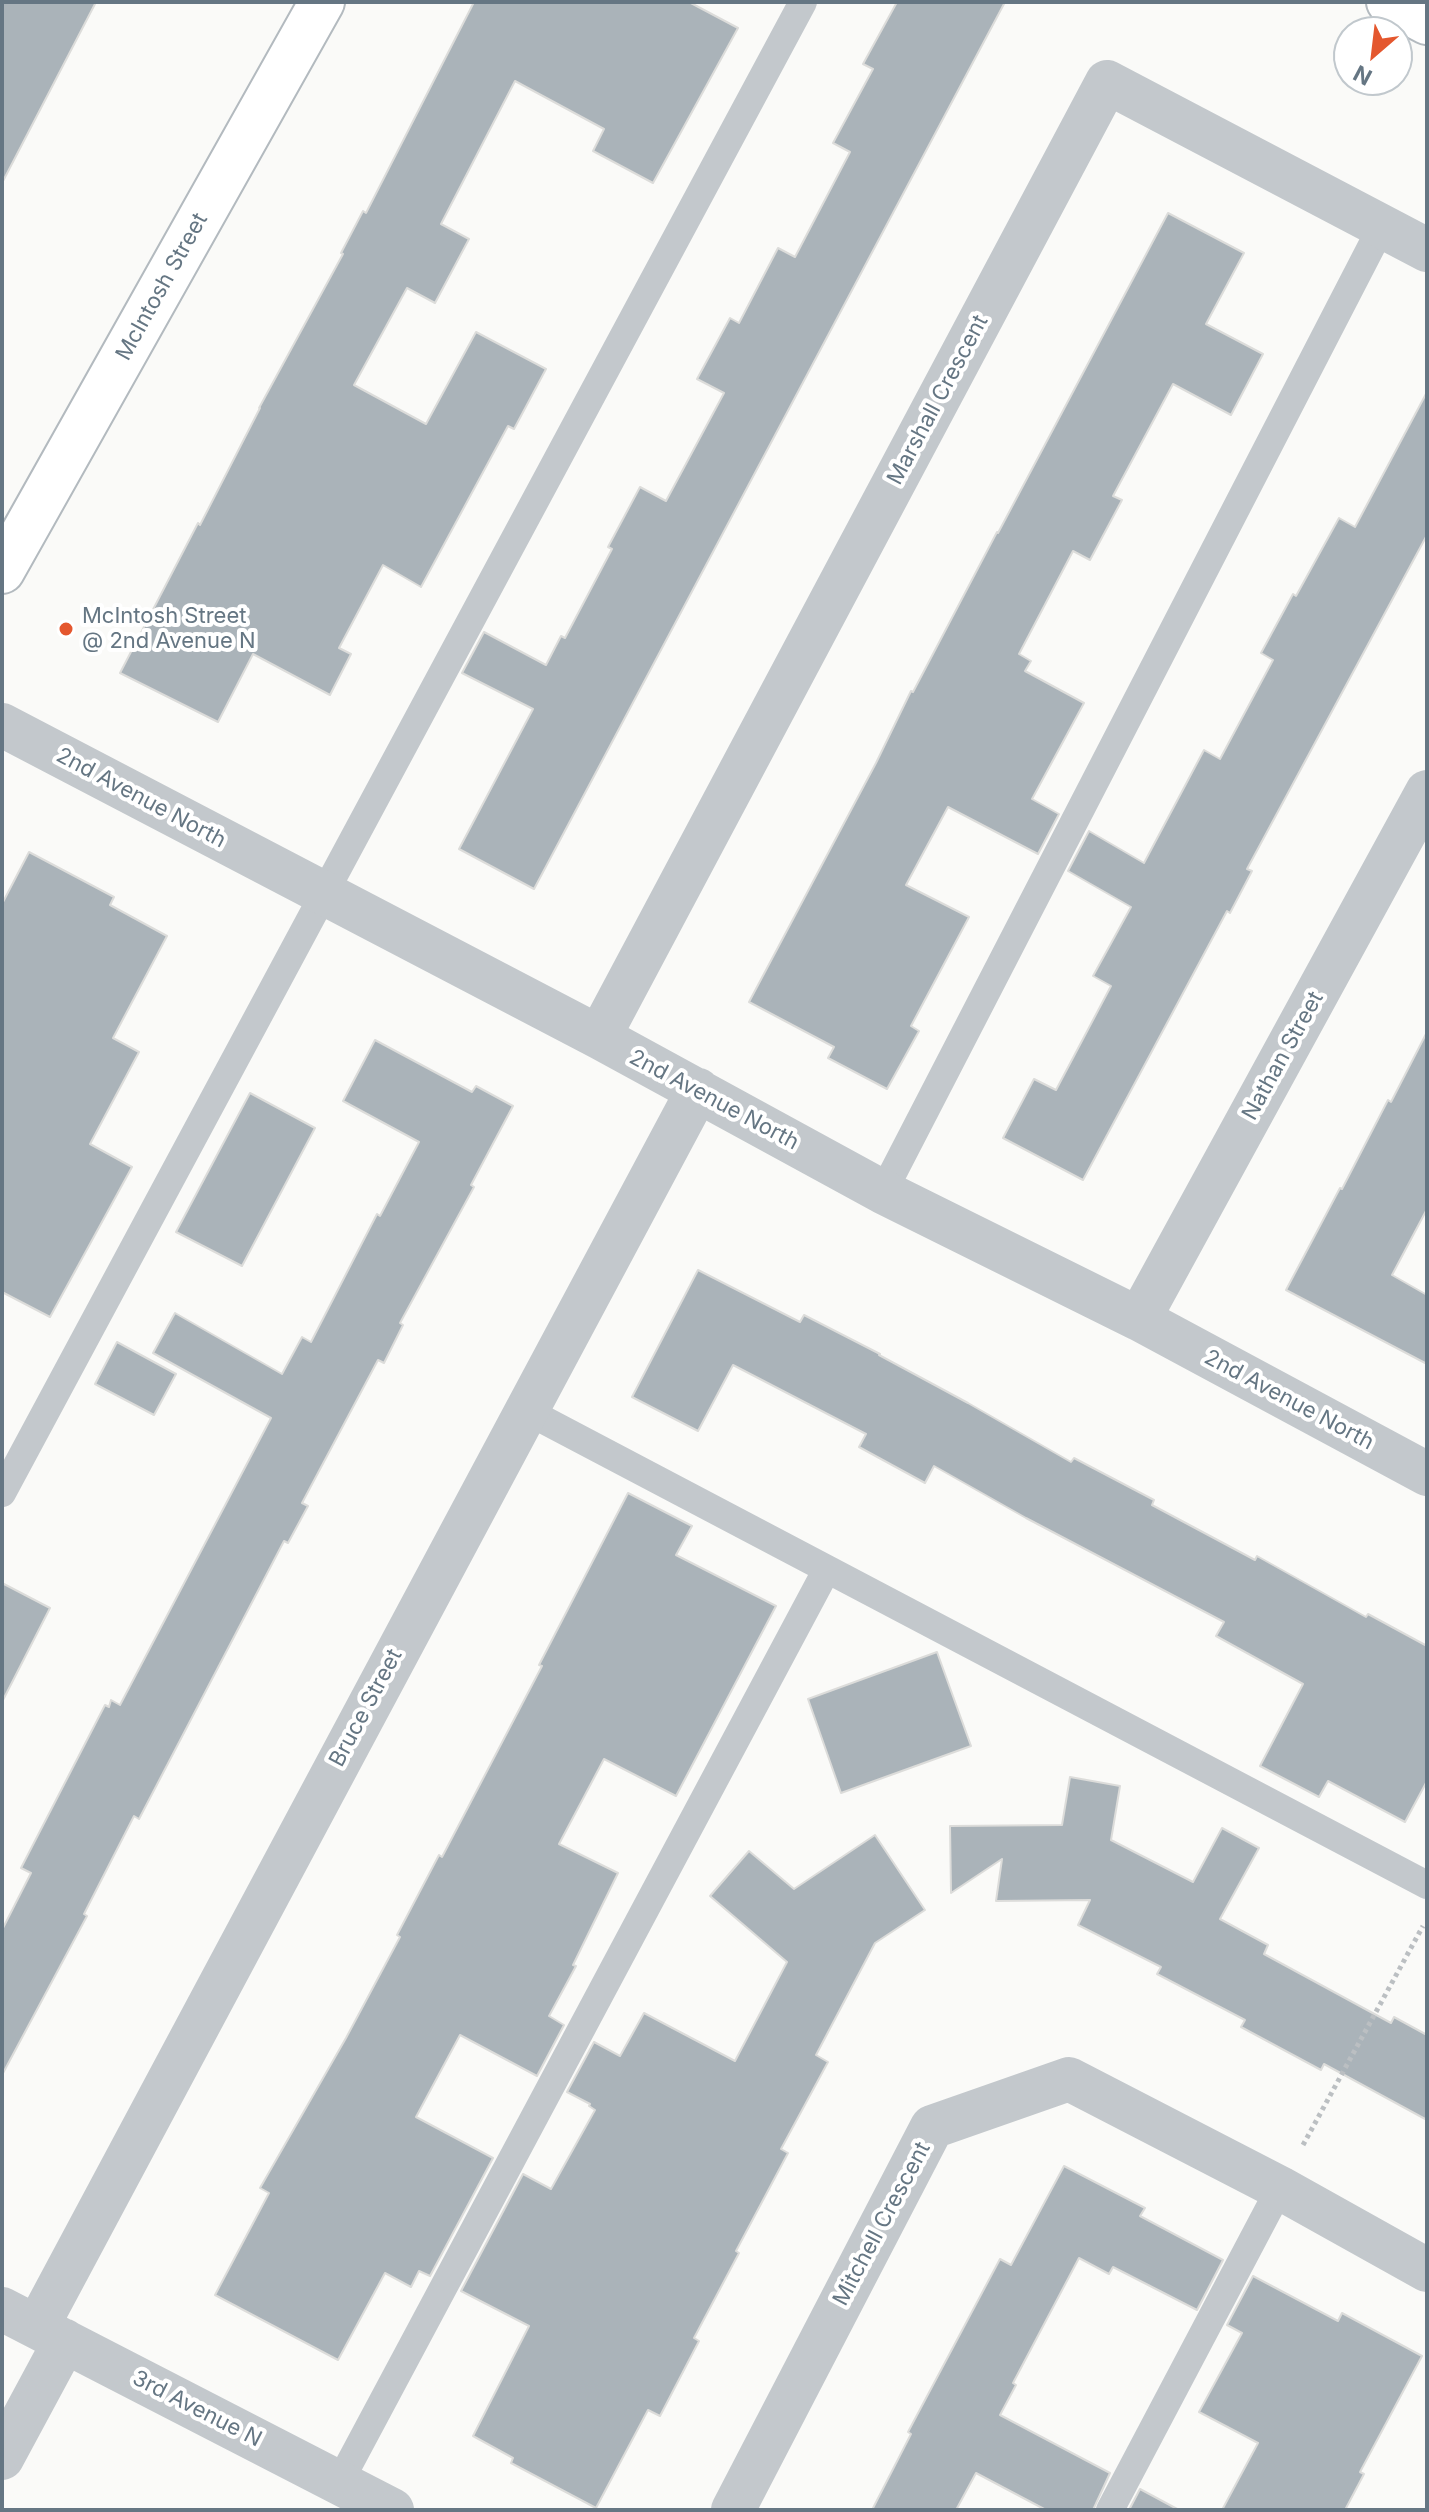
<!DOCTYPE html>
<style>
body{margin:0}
#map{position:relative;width:1429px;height:2512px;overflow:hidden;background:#fafaf8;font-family:Inter,sans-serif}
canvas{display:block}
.frame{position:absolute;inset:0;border:4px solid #657683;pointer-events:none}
.north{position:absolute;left:1333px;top:16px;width:80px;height:80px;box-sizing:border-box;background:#fff;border:2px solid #c1c8cd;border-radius:50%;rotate:208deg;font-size:22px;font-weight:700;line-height:32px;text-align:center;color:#657683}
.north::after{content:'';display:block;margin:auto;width:28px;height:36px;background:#e4572e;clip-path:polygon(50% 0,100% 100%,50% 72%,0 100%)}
</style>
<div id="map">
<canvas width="1429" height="2512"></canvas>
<div class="frame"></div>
<div class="north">N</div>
</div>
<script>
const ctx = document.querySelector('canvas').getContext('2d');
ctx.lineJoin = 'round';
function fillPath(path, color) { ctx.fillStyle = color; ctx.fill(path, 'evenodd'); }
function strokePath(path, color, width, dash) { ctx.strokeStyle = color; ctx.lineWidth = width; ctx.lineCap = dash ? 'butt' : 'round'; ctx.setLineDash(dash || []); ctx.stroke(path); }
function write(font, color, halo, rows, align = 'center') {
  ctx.font = font + ' Inter,sans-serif'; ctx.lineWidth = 8; ctx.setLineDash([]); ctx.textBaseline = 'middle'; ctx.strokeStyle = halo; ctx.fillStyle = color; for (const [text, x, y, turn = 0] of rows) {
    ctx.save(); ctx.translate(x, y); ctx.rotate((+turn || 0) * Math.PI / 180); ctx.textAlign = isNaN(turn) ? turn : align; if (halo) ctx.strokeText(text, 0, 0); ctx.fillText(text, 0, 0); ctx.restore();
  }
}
const building = new Path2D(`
 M 2,2 L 96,2 L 2,183 Z
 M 474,2 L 689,2 L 738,28 L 653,183 L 593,151 L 604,129 L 515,81 L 441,224 L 469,239 L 435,303 L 407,288 L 354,385 L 426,424 L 476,332 L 546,369 L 514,429 L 508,426 L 421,587 L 383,565 L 339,648 L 351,654 L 330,695 L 253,654 L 218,722 L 120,673 L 198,523 L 200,525 L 260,408 L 259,408 L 343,254 L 341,253 L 363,211 L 366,213 Z
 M 897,2 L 1005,2 L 534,889 L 459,849 L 533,709 L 462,673 L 484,632 L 546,665 L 561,636 L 565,638 L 612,549 L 608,547 L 640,487 L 666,501 L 724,393 L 697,379 L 730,318 L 739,323 L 778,248 L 795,257 L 850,152 L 833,143 L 873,69 L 863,64 Z
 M 1168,213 L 1244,253 L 1206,324 L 1263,354 L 1231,415 L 1173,384 L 1113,496 L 1122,500 L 1090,560 L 1073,551 L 1019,654 L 1031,661 L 1025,671 L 1084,703 L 1032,799 L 1059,814 L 1038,854 L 948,807 L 906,885 L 969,917 L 911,1026 L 919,1031 L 887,1089 L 828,1058 L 834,1047 L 749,1002 L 876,763 L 911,691 L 913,692 L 997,532 L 998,533 Z
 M 1427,392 L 1427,535 L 1247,869 L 1252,871 L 1230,913 L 1227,911 L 1083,1180 L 1003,1138 L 1034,1079 L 1056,1090 L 1111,986 L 1093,976 L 1131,907 L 1068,871 L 1089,831 L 1144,863 L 1204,750 L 1220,759 L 1273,660 L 1261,653 L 1293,594 L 1296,596 L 1339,518 L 1355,527 Z
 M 29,852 L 114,897 L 110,905 L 167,936 L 113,1038 L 139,1052 L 90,1144 L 132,1167 L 50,1317 L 2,1292 L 2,904 Z
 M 1427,1032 L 1427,1209 L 1392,1275 L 1427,1295 L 1427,1364 L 1286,1290 L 1340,1188 L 1342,1189 L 1388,1100 L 1391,1102 Z
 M 375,1040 L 472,1092 L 476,1086 L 513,1106 L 471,1185 L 474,1187 L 400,1323 L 403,1325 L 384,1363 L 378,1360 L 302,1503 L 308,1506 L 288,1543 L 284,1541 L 139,1819 L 134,1816 L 84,1914 L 87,1916 L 2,2075 L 2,1930 L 31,1873 L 21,1868 L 105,1705 L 109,1707 L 111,1700 L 120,1705 L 271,1418 L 153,1353 L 175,1313 L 282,1374 L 302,1337 L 311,1342 L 377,1214 L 380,1216 L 419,1142 L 343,1101 Z
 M 250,1093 L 315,1128 L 242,1266 L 176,1232 Z
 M 698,1270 L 800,1322 L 804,1315 L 880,1354 L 879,1355 L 968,1403 L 1071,1462 L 1074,1458 L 1154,1500 L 1152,1505 L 1255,1560 L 1257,1556 L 1366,1617 L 1368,1614 L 1427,1646 L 1427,1781 L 1405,1822 L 1328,1781 L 1319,1797 L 1260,1766 L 1303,1684 L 1216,1636 L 1224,1622 L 1026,1518 L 934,1466 L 925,1483 L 859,1447 L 866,1434 L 733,1365 L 698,1431 L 632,1397 Z
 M 117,1342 L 176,1374 L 154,1415 L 95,1384 Z
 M 628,1493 L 692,1526 L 676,1555 L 776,1606 L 676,1796 L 604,1759 L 559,1844 L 618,1873 L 573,1965 L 576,1966 L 549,2016 L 564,2025 L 537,2076 L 460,2035 L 416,2117 L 493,2158 L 430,2276 L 419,2271 L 411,2287 L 385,2273 L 338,2360 L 215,2295 L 269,2193 L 260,2188 L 346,2038 L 400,1937 L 397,1935 L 439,1855 L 442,1857 L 542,1666 L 539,1665 Z
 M 2,1583 L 50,1608 L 2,1702 Z
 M 937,1652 L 971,1746 L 841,1793 L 808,1699 Z
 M 1070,1777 L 1120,1786 L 1111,1840 L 1193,1882 L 1222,1828 L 1259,1848 L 1220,1919 L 1268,1945 L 1264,1954 L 1391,2023 L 1394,2017 L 1427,2035 L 1427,2120 L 1324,2064 L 1321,2070 L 1241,2027 L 1245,2020 L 1157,1974 L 1161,1967 L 1078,1925 L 1090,1900 L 996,1901 L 1002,1859 L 951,1893 L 950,1826 L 1062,1825 Z
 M 875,1835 L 925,1910 L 875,1943 L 816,2055 L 828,2062 L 781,2149 L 788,2153 L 736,2251 L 739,2253 L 694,2338 L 699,2341 L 660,2416 L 648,2410 L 596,2508 L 511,2463 L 513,2458 L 473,2436 L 529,2326 L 461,2291 L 523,2174 L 551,2189 L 595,2110 L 589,2106 L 590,2104 L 567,2092 L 594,2042 L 620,2056 L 644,2013 L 735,2061 L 787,1962 L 710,1896 L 749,1851 L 794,1889 Z
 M 1064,2166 L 1145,2208 L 1140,2216 L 1223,2260 L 1197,2310 L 1113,2267 L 1109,2274 L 1079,2258 L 1013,2383 L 1016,2385 L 1000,2415 L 1110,2473 L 1093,2510 L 1046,2510 L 976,2473 L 956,2510 L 872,2510 L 911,2434 L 908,2432 L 1000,2259 L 1011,2265 Z
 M 1253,2276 L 1338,2321 L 1342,2313 L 1422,2356 L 1360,2472 L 1364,2474 L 1345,2510 L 1222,2510 L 1258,2443 L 1199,2412 L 1242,2333 L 1227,2325 Z
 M 1140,2489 L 1179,2510 L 1129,2510 Z`);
const path = new Path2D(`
 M 1303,2145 L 1423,1926`);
const lane = new Path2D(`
 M 883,1192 L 1382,226
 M 525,1410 L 1427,1885
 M 2,1493 L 803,2
 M 339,2483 L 827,1569
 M 1110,2510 L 1280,2188`);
const street = new Path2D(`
 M 2,725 L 599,1037 L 883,1192 L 1139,1319 L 1427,1474
 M 599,1037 L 1107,82 L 1427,250
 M 1139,1319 L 1427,792
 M 2,2309 L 392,2510
 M 37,2327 L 698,1090
 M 2,2458 L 65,2341
 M 733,2510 L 932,2127 L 1069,2079 L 1280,2188 L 1427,2270`);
const secondary = new Path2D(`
 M 1389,2 L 1427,22
 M 2,571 L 322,2`);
const markers = [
 [66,629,8,"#e4572e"]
];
const streetNames = [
 ["McIntosh Street",162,287,-61],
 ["Marshall Crescent",938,400,-62],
 ["2nd Avenue North",141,798,28],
 ["Nathan Street",1283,1056,-61],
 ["2nd Avenue North",714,1100,28],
 ["2nd Avenue North",1289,1400,28],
 ["Bruce Street",366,1708,-62],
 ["Mitchell Crescent",882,2224,-62],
 ["3rd Avenue N",197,2409,27]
];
const poiNames = [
 ["McIntosh Street",82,616],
 ["@ 2nd Avenue N",82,641]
];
fillPath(building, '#aab3b9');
strokePath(building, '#dcdcda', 2);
strokePath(secondary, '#b3babf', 48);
strokePath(path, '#bbbfc2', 5, [4, 4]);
strokePath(lane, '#c3c8cc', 28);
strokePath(street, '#c3c8cc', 44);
strokePath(secondary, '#fff', 44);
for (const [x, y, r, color] of markers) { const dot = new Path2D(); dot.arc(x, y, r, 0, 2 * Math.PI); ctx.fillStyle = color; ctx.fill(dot); strokePath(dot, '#fff', 3); }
write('22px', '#657683', '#fff', streetNames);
write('22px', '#657683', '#fff', poiNames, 'left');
</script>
